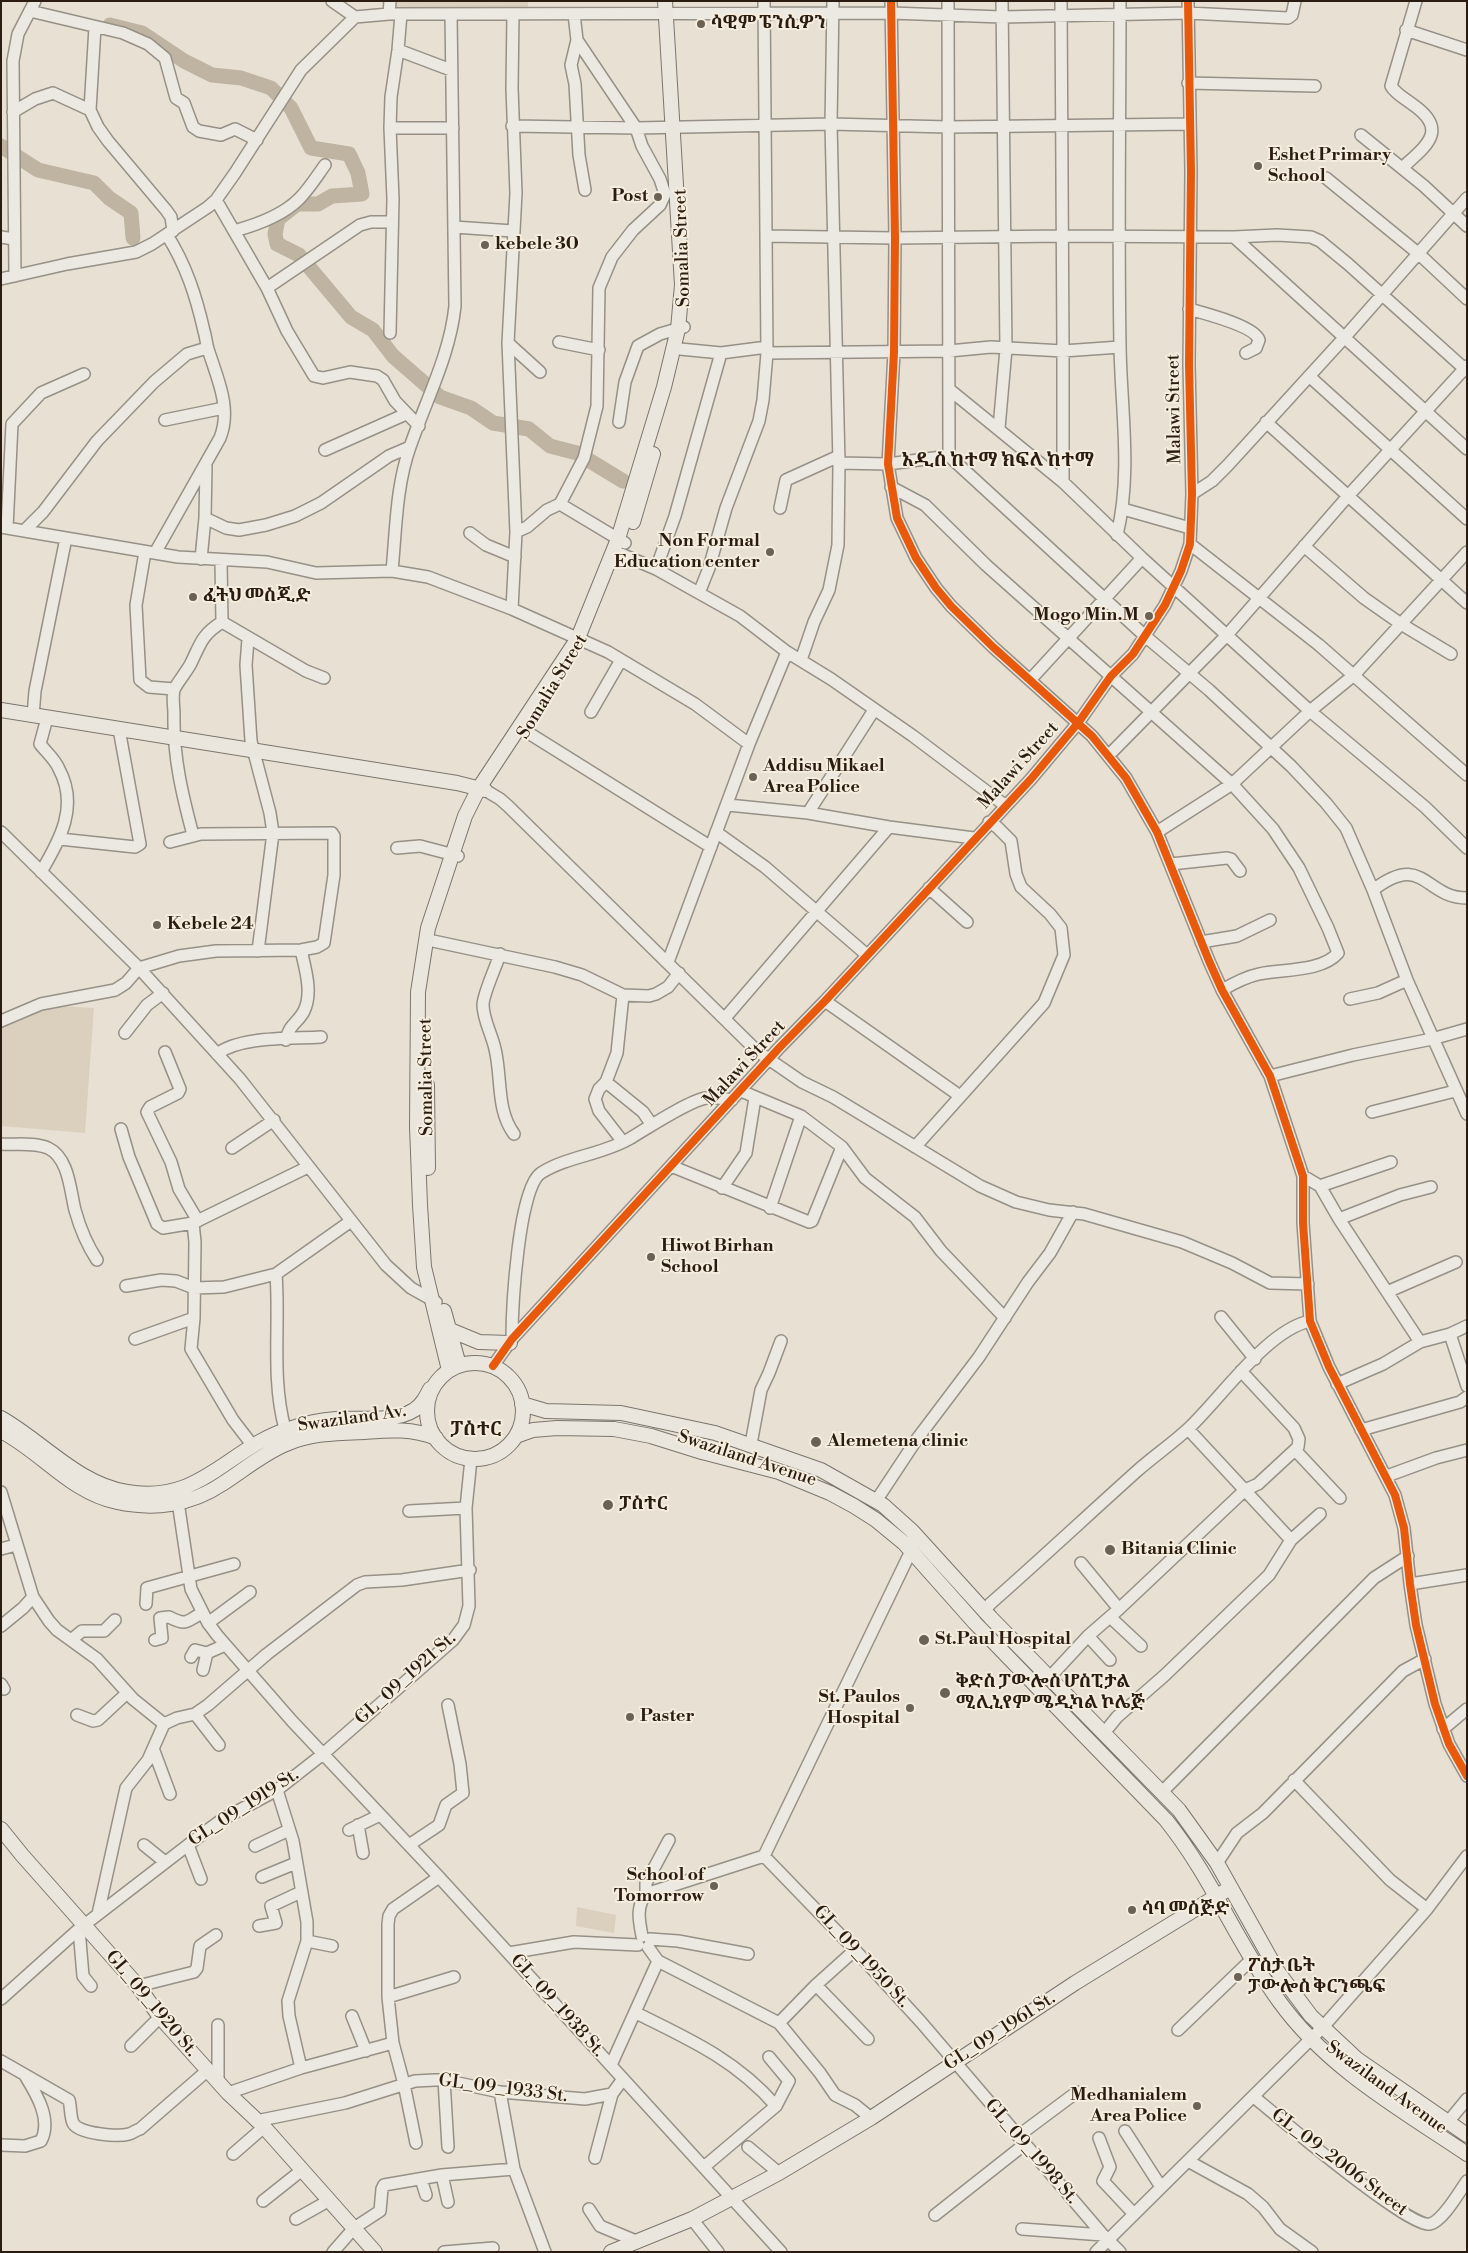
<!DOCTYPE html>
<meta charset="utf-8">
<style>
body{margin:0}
#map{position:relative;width:1468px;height:2253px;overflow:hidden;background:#e8e1d3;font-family:"Libre Bodoni",serif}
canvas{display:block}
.frame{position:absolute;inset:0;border:2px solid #2a1c11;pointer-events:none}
</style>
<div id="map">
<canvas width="1468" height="2253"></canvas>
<div class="frame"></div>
</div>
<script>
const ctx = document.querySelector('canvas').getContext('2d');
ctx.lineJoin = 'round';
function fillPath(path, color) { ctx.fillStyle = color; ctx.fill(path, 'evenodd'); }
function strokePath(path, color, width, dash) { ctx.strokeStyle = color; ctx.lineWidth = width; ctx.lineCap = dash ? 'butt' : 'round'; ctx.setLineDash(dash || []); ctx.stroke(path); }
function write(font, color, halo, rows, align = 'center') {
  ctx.font = font + ' "Libre Bodoni","Noto Serif Ethiopic",serif'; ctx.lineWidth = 4; ctx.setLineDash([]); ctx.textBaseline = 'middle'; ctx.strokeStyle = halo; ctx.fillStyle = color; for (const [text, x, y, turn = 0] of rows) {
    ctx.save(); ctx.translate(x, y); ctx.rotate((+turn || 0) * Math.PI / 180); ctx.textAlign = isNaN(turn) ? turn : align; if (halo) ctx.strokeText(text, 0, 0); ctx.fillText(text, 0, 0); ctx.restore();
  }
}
const green = new Path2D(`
 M 391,1 L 528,1 L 528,14 L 391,12 Z
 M 42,1005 L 94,1008 L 85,1133 L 1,1126 L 1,1025 Z
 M 577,1907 L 616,1915 L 614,1933 L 576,1926 Z`);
const river = new Path2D(`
 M 110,25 L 142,33 L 184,61 L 212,75 L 241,78 L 271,88 L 291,108 L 311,148 L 349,154 L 358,173 L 362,194 L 332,196 L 318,204 L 297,204 L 278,219 L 275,234 L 277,244 L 299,255 L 351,317 L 373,330 L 393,356 L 440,397 L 471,408 L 493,423 L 529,429 L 550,446 L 577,453 L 623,481
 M 1,146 L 38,170 L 94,183 L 109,198 L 131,213 L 133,238`);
const minor = new Path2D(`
 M 332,1 L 355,17 L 389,14 L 891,13 L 1002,17 L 1188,13 L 1288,18 L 1292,15 L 1295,1
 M 764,1 L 767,353 L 949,351 L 991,347 L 1063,351 L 1061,1
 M 891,1 L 895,238 L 894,352 L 888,464 L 897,518 L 916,558 L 936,588 L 951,606 L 993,647 L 1092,736 L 1126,778 L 1157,832 L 1209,961 L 1222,990 L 1270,1076 L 1303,1176 L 1303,1223 L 1310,1321 L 1329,1367 L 1395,1495 L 1404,1528 L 1410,1584 L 1416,1625 L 1435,1704 L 1449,1744 L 1467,1776
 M 948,1 L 949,456
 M 30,11 L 123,33 L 148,44 L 165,58 L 176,98 L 184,103 L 193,127 L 199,131 L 221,135 L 235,129 L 257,140
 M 389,14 L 390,1
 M 574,14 L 577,40 L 571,65 L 575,84 L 579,155 L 585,190
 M 95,27 L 90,110 L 98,127 L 108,141 L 166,210 L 171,217 L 173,231
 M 1406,30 L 1467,50
 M 398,50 L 451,70
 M 1188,83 L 1315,86
 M 13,112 L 35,99 L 53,93 L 90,110
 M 512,126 L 636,128 L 831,124 L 948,127 L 1190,124
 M 390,128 L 453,128
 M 1361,135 L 1424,186 L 1467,226
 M 1402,168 C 1426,146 1450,130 1412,104 C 1404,98 1396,94 1391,86 L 1416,1
 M 1326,178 L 1419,254 L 1467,299
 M 216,200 L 267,288 L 287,331 L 314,376 L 323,378 L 350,372 L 377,376 L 383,380 L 395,401 L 419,426
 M 454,227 L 513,231
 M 234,231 C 256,225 282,216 299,199 C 309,189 317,176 325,165
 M 766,236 L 895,238 L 1061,236 L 1234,237 L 1277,235 L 1311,237 L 1320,241 L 1348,264 L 1467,371
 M 1,237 L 14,239
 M 1234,237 L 1467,449
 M 15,276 L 13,61 L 18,34 L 35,1
 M 1,279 L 67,264 L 136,252 L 152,244 L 208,207 L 216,200 L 235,173 L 301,70 L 355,17
 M 267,288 L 360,225 L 371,222 L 392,222
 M 1189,309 C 1203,313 1255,326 1259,340 L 1256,348 L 1246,353
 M 390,333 L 393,199 L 390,128 L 391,97 L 398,50 L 401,14
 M 559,342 L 599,350
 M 508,343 L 540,372
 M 680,349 L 721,353 L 767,347
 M 1309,376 L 1467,519
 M 950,390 L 1063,482 L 1142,558 L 1310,711 L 1425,807 L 1467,848
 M 165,420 L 224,408
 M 619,422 L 625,382 L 638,346 L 660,334 L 684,327
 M 1266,422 L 1467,603
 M 999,428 L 1006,349 L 1002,1
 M 325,450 L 406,414
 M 839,463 L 888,464 L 949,456 L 1145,636 L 1209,690 L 1291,766 L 1326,803 L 1346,828 L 1373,890 L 1407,980 L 1467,1114
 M 1063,482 L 1063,351 L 1120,347
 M 891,487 L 925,505 L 986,565 L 1232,784 L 1273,829 L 1299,868 L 1328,928 L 1338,953 C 1322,972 1282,969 1259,974 C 1245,977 1234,983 1222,990
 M 1192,494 L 1212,481 L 1228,465 L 1344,338 L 1467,198
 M 560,504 L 625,543
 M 780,508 L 786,480 L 839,456
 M 1123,509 L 1190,528
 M 205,518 L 226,528 L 239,530 L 266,525 L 295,516 L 321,503 L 389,456 L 410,447
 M 1,527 L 178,557 L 267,562 L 316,573 L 392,571 L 428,577 L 512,609 L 608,652 L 695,704 L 749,744
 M 7,528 L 12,424 L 41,393 L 84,374
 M 24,531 L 43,512 L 97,441 L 154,382 L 187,354 L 207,348
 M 516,532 L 527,527 L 547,510 L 560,504 L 584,458 L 597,406 L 599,288 L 612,257 L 633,230 L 660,205 L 665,194 L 660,179 L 642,146 L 636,128 L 577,40
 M 470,533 L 486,545 L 515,557
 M 1117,535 C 1132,473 1121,409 1120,346 C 1118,231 1120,116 1120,1
 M 1190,544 L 1319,645 L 1467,775
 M 1304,546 L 1364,598 L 1401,624 L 1451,654
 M 145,552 L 136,605 L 140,680 L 149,687 L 174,689
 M 155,553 L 220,438 C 232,408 217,378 208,349 C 206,343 206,337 204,331 C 196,296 186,265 167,235
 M 621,554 L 656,569 L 740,616 L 787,652 L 831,679 L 913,736 L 1006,806
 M 201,559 L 205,518 L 206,466
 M 221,561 L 222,622
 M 656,569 L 675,516 L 721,353
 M 392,571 C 396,530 396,486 410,447 C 426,400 450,355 455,306 L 451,15
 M 699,593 L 709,568 L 726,508 L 759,421 L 763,400 L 767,353
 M 512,609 L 516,532 L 508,343 L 516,193 L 512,88 L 513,14
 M 222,622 L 306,671 L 324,678
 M 248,639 L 246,665 L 251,741 L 270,813 L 273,833 L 258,951
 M 801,660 L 814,622 L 829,590 L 838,545 L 839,463 L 831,124 L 833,1
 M 1031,679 L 1142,558
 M 591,712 L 621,660
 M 33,716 L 35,691 L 66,538
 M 527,732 L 711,847
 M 1109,755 L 1227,635 L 1348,496 L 1467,366
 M 485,790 L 500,799 L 508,806 L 757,1051 L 802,1082 L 833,1097 L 980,1186 L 1016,1202 L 1049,1210 L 1084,1214 L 1182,1242 L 1232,1263 L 1270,1283 L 1308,1284
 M 728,805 L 808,813 L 889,827 L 974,838
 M 808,813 L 874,710
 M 1,832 L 139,968 L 240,1079 L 386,1265 L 411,1288 L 436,1302
 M 716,832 L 765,867 L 867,955
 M 1157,832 L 1232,784 L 1310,711 L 1354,675 L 1467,552
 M 193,835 C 182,794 173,756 174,714 C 174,707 172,697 174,690 C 176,684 189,669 192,661 C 201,642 203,634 222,622
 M 60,839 L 135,847 L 140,844 L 119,729
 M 397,848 L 420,846 L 458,856
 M 1171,864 L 1227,858 L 1231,859 L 1240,871
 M 41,872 C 60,840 79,806 59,769 C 55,759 46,752 40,744 L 47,718
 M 929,888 L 967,922
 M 1373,890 C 1424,851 1424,898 1467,898
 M 433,941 L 555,967 L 582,975 L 623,995 L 649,996 L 656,994 L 668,987 L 679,973
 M 1201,942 L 1237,936 L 1270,920
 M 500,954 C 496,967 483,994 483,1005 C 483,1019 492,1035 495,1049 C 502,1077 496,1110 514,1134
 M 668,962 L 749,744 L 787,652
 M 623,995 L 617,1053 L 606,1082 L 599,1089 L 595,1099 L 599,1111 L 623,1142
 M 1350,999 L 1378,993 L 1407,980
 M 825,1001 L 960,1096
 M 725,1018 L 889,827
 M 1,1021 L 41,1004 L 115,990 L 126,983 L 139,968 L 179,956 L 216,951 L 301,950 L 317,947 L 324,943 L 334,875 L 334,836 L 332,833 L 201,834 L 170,842
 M 125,1033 L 147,1005 L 163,993
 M 286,1040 C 289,1024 298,1023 304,1011 C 313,993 305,968 301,950
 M 165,1052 L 180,1089 L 178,1093 L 150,1107 L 147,1112 L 171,1162 L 179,1189 L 198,1221
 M 217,1054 C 240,1036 291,1039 321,1037
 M 1270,1076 L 1353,1055 L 1432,1039 L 1467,1029
 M 606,1082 L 643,1112 L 652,1125
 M 741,1091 L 801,1116 L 842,1147 L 865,1178 L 915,1217 L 941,1251 L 1005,1318
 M 1372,1112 L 1455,1091
 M 121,1129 L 129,1157 L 157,1224 L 163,1228 L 193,1223 L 308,1167
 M 1,1144 C 16,1145 34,1142 48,1148 C 69,1158 70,1190 75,1210 C 80,1228 87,1245 97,1260
 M 915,1147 L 1044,1003 L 1064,955 L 1061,928 L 1050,914 L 1021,887 L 1016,874 L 1011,841 L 997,827 L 989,822
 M 232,1148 L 274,1120
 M 671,1166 L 809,1222 L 812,1221 L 842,1147
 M 1303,1176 L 1320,1186 L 1339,1219 L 1420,1342
 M 1320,1186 L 1391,1162
 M 722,1188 L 746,1153 L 755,1098
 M 770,1208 L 801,1116
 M 1339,1219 L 1400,1195 L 1431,1187
 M 193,1223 L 195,1242 L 194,1318 L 191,1349 L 233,1420 L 253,1446
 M 276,1274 C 280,1325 271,1378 285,1429
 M 126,1286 L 161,1280 L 176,1281 L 194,1288 L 224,1287 L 276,1274 L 351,1221
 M 1387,1292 L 1456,1262
 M 1221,1317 L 1255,1359
 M 1450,1334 L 1467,1386
 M 135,1339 L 194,1318
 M 512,1339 C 512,1310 518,1188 541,1173 C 568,1156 601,1155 629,1139 C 646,1129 688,1101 706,1098 C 714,1097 724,1099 732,1100
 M 493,1366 L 512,1339 L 780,1047 L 825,1001 L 1031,779 L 1078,723 L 1111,676 L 1133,654 L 1165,605 L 1181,571 L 1190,544 L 1192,494 L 1189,364 L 1191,172 L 1188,1
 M 1337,1384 L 1383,1364 L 1420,1342 L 1450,1334 L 1467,1326
 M 1188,1429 L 1291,1540
 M 1361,1430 L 1460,1402 L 1467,1397
 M 751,1444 L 761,1390 L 769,1373 L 781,1341
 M 1296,1451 L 1340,1498
 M 1387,1476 L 1436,1458 L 1467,1450
 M 1,1492 L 33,1597 L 49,1621 L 57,1630 L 97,1659 L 133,1699 L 164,1724
 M 177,1495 L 191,1589 L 208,1623 L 217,1635 L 292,1721 L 439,1877 L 781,2252
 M 876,1501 L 917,1439 L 979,1357 L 1028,1282 L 1050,1253 L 1073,1212
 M 409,1511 L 466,1508
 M 1,1549 L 16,1545
 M 1081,1563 L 1119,1609
 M 1410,1584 L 1467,1575
 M 146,1604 L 147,1588 L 234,1564
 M 985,1611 L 990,1604 C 1040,1560 1088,1515 1137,1471 C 1154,1456 1173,1443 1189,1428 C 1221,1398 1267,1330 1310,1321
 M 1110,1617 L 1141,1646
 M 208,1623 L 250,1592
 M 1,1626 L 23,1608 L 33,1597
 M 1088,1636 L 1110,1660
 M 71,1640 L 82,1631 L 104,1631 L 115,1620
 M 155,1640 L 162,1638 L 160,1618 L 169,1617 C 187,1626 185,1622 202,1613
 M 191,1657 L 195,1650 L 207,1653 L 225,1645
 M 203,1670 L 207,1653
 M 1050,1677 L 1088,1636 L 1119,1609 L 1245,1490 L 1258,1484 L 1298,1447 L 1299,1439 L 1294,1428 L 1241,1371
 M 1,1684 L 4,1689
 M 195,1714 L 219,1745
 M 77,1715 L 93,1721 L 98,1720 L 127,1693
 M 1443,1729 L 1467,1709
 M 1104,1733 L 1117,1717 L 1165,1675 L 1269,1575 L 1291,1540 L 1320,1514
 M 154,1751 L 170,1794
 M 1294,1780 L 1390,1880 L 1427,1909
 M 277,1790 L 293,1841 L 307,1922 L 307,1941 L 288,2001 L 289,2016 L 301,2068
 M 1163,1791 L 1374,1578 L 1408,1556
 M 358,1825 L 363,1853
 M 349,1830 L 380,1815
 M 144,1845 L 165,1862
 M 188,1845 L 201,1879
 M 409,1845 L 439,1825 L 446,1805 L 463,1793 L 460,1764 L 448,1705
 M 255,1846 L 289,1830
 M 764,1856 L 855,1950 L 921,2022 L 1103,2235 L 1120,2252
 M 764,1856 L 911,1551
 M 1217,1863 L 1237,1833 L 1263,1813 L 1403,1671 L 1425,1659
 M 262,1877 L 296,1863
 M 646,1894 L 646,1883 L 669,1840
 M 98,1914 L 126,1788 L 148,1760 L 164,1724 L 177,1718 L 195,1714 L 208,1705 L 267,1654 L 357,1585 L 365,1582 L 402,1580 L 470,1570
 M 259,1926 L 276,1923 L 271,1906 L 301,1892
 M 79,1929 L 83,1976 L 91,1986
 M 642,1936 C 639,1920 636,1907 646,1894 L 764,1856
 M 650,1939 L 678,1941 L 748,1954
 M 307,1941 L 332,1946
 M 648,1947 L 658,1961 L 779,2023 L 820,2073 L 835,2095 L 855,2105 L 871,2118
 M 509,1953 L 574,1942 L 638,1945
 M 816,1985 L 868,2039
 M 138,1986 L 194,1972 L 197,1968 L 200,1946 L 216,1935
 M 388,1997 L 454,1977
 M 1,1999 L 79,1929 L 201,1835 L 223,1819 L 277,1790 L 323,1754 L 453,1640 L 464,1625 L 469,1606 L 466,1508 L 471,1459
 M 636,2013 C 689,2039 736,2060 776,2106
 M 352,2016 L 366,2051
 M 779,2023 L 816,1985 L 855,1950
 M 218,2025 L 218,2082
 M 1178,2030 L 1252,1959
 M 131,2046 L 160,2017
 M 1,2061 L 69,2100 C 71,2107 70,2116 73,2123 C 78,2134 119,2137 129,2134 C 133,2133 136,2130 140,2129 L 208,2070
 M 611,2065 L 658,1961
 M 444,2080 L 448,2147
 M 500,2092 L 514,2169 L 545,2252
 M 228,2093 L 301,2068 L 393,2043
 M 1254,2097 C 1277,2116 1410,2229 1430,2224 C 1443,2221 1459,2192 1467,2181
 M 256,2121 L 345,2103 L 415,2081 L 435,2080 L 444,2080 L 500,2092 L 573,2098 L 585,2099 L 612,2094 L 623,2079
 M 1448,2122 L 1467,2099
 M 1125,2131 L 1161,2187
 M 1018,2136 L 1077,2092
 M 1099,2138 L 1110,2167 L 1103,2181 L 1134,2214
 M 416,2143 L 404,2084 L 393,2043 L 388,1997 L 388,1924 L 389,1916 L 393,1909 L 439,1877
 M 1,2145 L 25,2146 L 41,2141 C 52,2120 37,2095 26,2077
 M 748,2147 L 779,2173
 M 233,2154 L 264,2127
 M 595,2158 L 612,2094
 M 1188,2161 L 1248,2194 L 1263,2207 L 1280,2229 L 1312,2252
 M 705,2166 L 776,2106 L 789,2081 L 769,2057
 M 442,2175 L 448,2202
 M 421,2179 L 426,2195
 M 263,2201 L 302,2170
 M 589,2209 L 600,2226 L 636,2241
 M 935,2215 L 1025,2144
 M 296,2219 L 328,2201
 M 692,2219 L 718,2252
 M 1022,2229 L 1103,2235
 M 333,2252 L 354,2228 L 380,2211 L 382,2189 L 384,2185 L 442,2175 L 514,2169
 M 444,2252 L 493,2248
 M 1096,2252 L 1322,2028 L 1427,1909 L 1467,1856`);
const major = new Path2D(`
 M 633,522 L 653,454
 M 1,710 L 457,783 L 485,790
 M 427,1085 L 428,1168
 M 444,1311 L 459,1365
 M 450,1330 L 479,1342 L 510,1343
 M427 1411a48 48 0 1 1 96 0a48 48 0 1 1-96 0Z
 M 449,1370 L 424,1267 L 420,1205 L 417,1127 L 418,992 L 428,928 L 465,816 L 479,788 L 578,638 L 618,539 L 664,387 L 678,329 L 682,285 L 665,1
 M 522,1404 L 546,1411 L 621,1413 L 715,1433 L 821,1470 L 883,1505 L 912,1531 L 991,1618 L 1179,1810 L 1217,1863 L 1278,1972 L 1311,2016 L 1357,2059 L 1467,2135
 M 1,1418 C 43,1442 78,1484 127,1492 C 202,1505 229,1446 292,1428 C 306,1423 321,1420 336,1419 C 358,1418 396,1422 414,1410 C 422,1405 426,1397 430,1389
 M 1,1431 C 42,1452 70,1492 117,1502 C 154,1510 191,1505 222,1484 C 244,1470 262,1454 286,1444 C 311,1433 338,1433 365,1432 C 390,1430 412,1428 436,1438
 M 516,1436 L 533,1430 L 557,1428 L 614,1429 L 651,1436 L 702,1452 L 779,1472 L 830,1493 L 854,1506 L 876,1520 L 904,1543 L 975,1623 L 1166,1820 C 1211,1876 1237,1943 1279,2001 C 1327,2068 1400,2109 1467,2154
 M 1,1829 L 22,1855 L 138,1986 L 160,2017 L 228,2093 L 264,2127 L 375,2252
 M 611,2252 L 692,2219 L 779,2173 L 871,2118 L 1075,1983 L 1225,1891`);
const cycleway = new Path2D(`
 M 891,1 L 895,238 L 894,352 L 888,464 L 897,518 L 916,558 L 936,588 L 951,606 L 993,647 L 1092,736 L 1126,778 L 1157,832 L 1209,961 L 1222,990 L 1270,1076 L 1303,1176 L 1303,1223 L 1310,1321 L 1329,1367 L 1395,1495 L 1404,1528 L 1410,1584 L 1416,1625 L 1435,1704 L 1449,1744 L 1467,1776
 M 493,1366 L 512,1339 L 780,1047 L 825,1001 L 1031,779 L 1078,723 L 1111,676 L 1133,654 L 1165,605 L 1181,571 L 1190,544 L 1192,494 L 1189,364 L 1191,172 L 1188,1`);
const markers = [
 [701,24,5,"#6c6155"],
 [1258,166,5,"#6c6155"],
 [658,197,5,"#6c6155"],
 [485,245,5,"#6c6155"],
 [770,552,5,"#6c6155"],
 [193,597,5,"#6c6155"],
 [1149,616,5,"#6c6155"],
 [753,777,5,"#6c6155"],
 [157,925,5,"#6c6155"],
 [651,1257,5,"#6c6155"],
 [816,1442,6,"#6c6155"],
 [608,1505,6,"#6c6155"],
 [1110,1550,6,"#6c6155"],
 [924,1640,6,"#6c6155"],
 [945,1693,6,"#6c6155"],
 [910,1708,5,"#6c6155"],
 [630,1717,5,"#6c6155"],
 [714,1886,5,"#6c6155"],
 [1132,1910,5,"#6c6155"],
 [1238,1977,5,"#6c6155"],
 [1197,2106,5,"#6c6155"]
];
const poiNames = [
 ["ሳዊም ፔንሲዎን",711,24],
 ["Eshet Primary",1268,156],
 ["School",1268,177],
 ["Post",648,197,"right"],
 ["kebele 30",495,245],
 ["Non Formal",760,542,"right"],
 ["Education center",760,563,"right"],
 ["ፈትህ መስጂድ",203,597],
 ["Mogo Min.M",1139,616,"right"],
 ["Addisu Mikael",763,767],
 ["Area Police",763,788],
 ["Kebele 24",167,925],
 ["Hiwot Birhan",661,1247],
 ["School",661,1268],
 ["Alemetena clinic",827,1442],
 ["ፓስተር",619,1505],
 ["Bitania Clinic",1121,1550],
 ["St.Paul Hospital",935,1640],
 ["ቅድስ ፓውሎስ ሆስፒታል",956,1683],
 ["ሚሊኒየም ሜዲካል ኮሌጅ",956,1704],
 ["St. Paulos",900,1698,"right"],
 ["Hospital",900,1719,"right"],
 ["Paster",640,1717],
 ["School of",704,1876,"right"],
 ["Tomorrow",704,1897,"right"],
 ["ሳባ መስጅድ",1142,1910],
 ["ፖስታ ቤት",1248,1967],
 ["ፓውሎስ ቅርንጫፍ",1248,1988],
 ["Medhanialem",1187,2096,"right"],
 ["Area Police",1187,2117,"right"]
];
const streetNames = [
 ["Somalia Street",683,248,-92],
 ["Malawi Street",1175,409,-91],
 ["Somalia Street",553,687,-59],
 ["Malawi Street",1019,766,-48],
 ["Malawi Street",745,1064,-47],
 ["Somalia Street",427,1077,-91],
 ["Swaziland Av.",352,1419,-8],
 ["Swaziland Avenue",747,1459,18],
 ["GL_09_1921 St.",406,1679,-42],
 ["GL_09_1919 St.",244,1808,-33],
 ["GL_09_1950 St.",861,1957,47],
 ["GL_09_1920 St.",151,2004,50],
 ["GL_09_1938 St.",557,2006,48],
 ["GL_09_1961 St.",1000,2032,-33],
 ["Swaziland Avenue",1386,2088,36],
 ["GL_09_1933 St.",503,2089,7],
 ["GL_09_1998 St.",1031,2152,49],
 ["GL_09_2006 Street",1339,2163,37]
];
const neighbourhoodNames = [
 ["አዲስ ከተማ ክፍለ ከተማ",998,461],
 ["ፓስተር",476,1430]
];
fillPath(green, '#dad0bd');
strokePath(river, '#bfb4a1', 15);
strokePath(minor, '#969087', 14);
strokePath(major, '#7b756d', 16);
strokePath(minor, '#ece9e2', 11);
strokePath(major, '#eae5dd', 14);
strokePath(cycleway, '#e8590c', 8);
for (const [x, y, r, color] of markers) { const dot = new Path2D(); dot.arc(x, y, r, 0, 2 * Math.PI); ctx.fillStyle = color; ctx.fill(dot); strokePath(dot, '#f5eddd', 2); }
write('bold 18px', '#2a1c11', '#f5eddd', poiNames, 'left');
write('18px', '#2a1c11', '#f5eddd', streetNames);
write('bold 19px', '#2a1c11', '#f5eddd', neighbourhoodNames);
</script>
